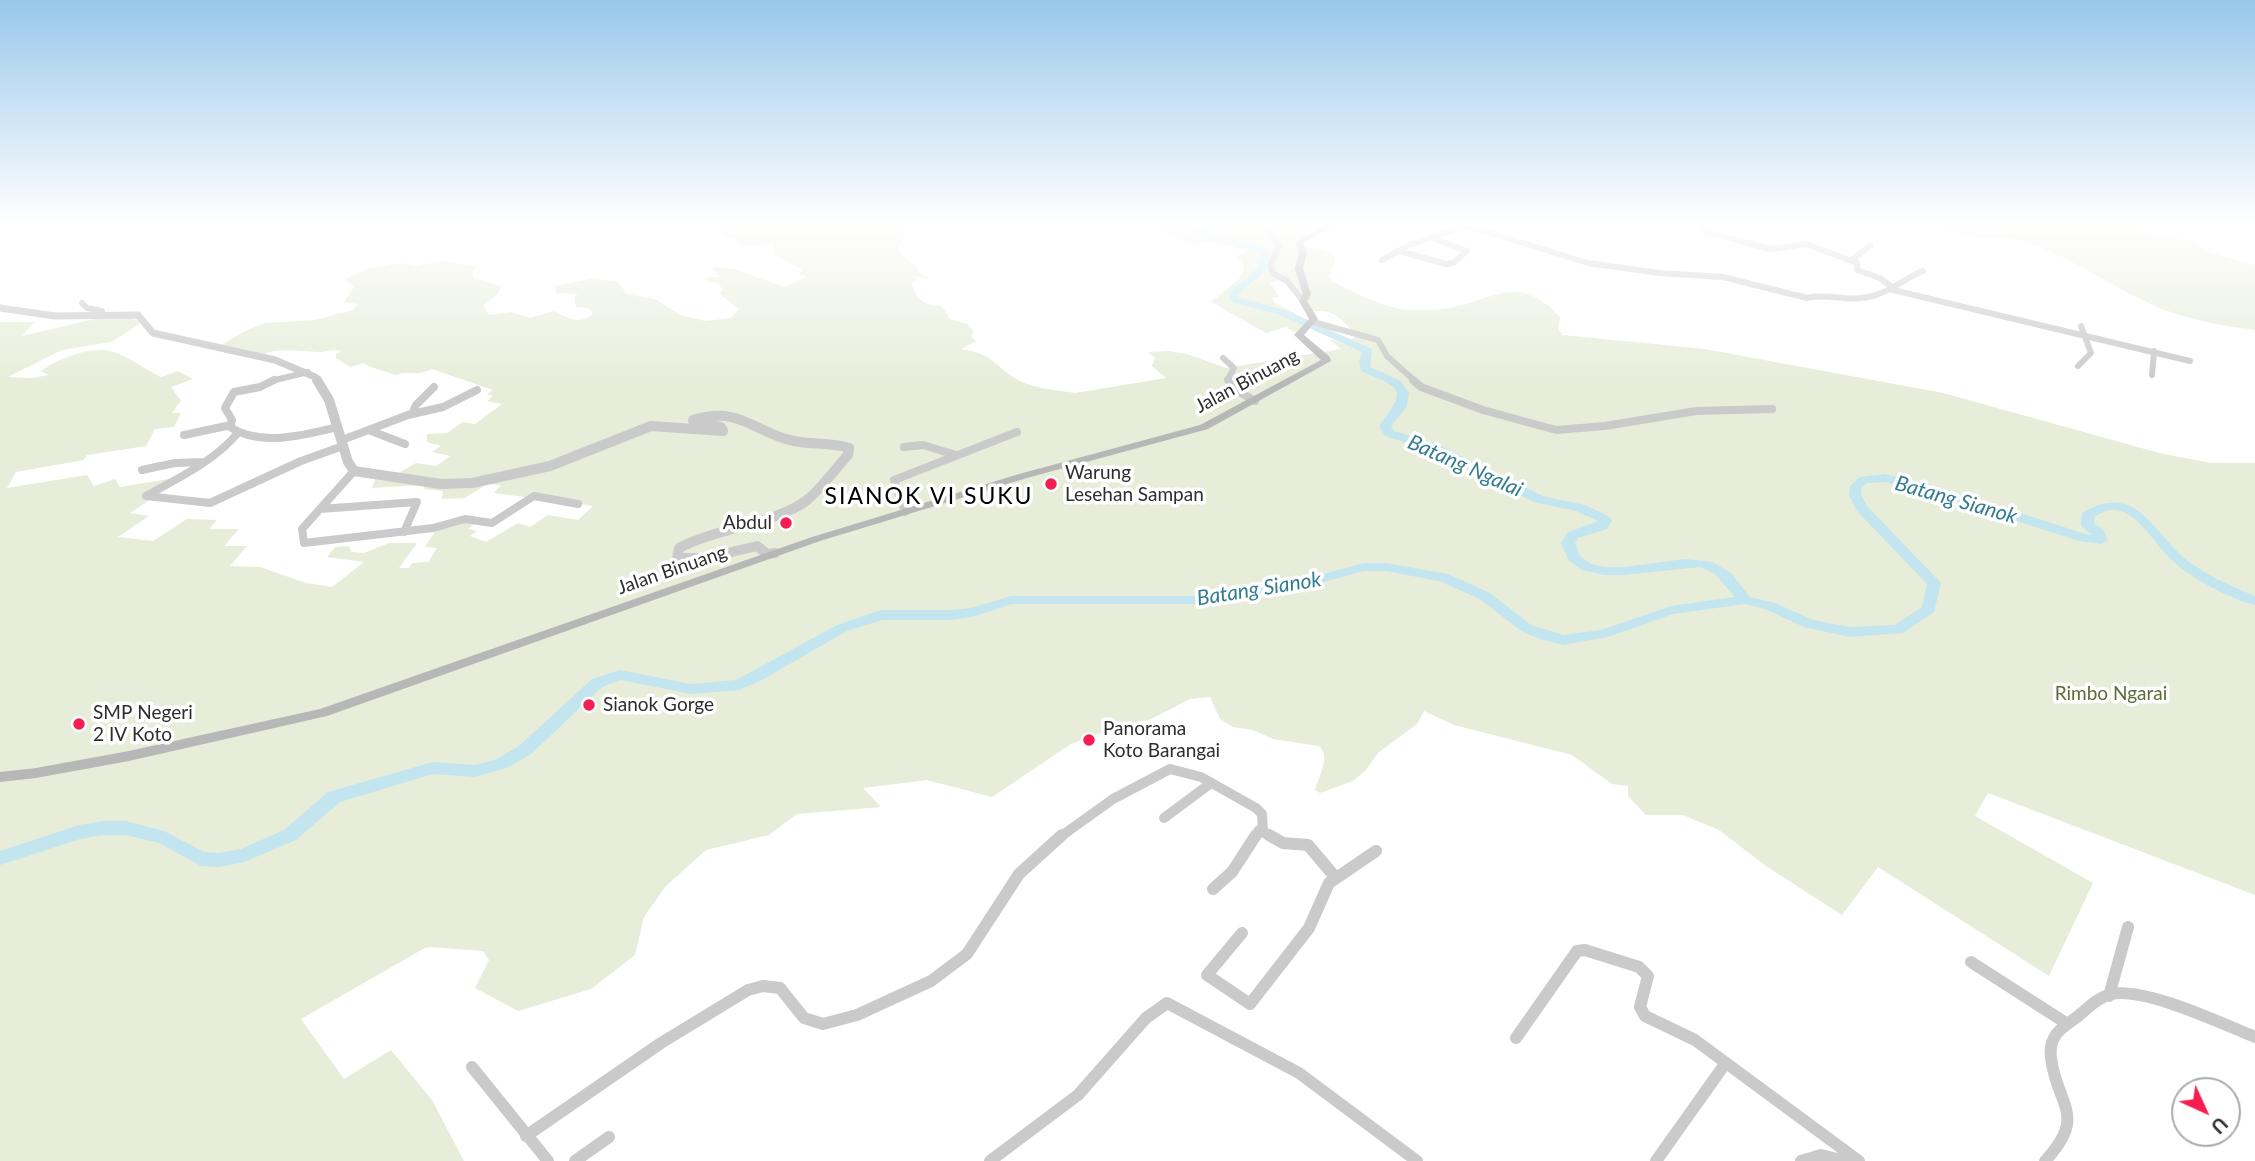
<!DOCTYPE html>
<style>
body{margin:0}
#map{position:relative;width:2255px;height:1161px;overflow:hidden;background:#fff;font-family:Lato,sans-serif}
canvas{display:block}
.north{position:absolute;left:2171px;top:1077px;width:70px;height:70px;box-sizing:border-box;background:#fff;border:2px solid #ababab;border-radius:50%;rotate:135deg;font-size:19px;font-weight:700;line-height:28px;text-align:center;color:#2d2d2d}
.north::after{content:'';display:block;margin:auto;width:24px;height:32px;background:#f61e51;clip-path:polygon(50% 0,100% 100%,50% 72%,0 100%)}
</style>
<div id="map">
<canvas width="2255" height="1161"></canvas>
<div class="north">U</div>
</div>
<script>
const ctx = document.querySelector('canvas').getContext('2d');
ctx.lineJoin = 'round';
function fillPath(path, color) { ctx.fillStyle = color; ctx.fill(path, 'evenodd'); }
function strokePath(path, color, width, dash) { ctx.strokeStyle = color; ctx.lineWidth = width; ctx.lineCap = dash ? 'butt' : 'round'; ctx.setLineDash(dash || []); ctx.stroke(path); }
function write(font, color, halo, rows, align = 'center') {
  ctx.font = font + ' Lato,sans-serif'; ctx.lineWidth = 7; ctx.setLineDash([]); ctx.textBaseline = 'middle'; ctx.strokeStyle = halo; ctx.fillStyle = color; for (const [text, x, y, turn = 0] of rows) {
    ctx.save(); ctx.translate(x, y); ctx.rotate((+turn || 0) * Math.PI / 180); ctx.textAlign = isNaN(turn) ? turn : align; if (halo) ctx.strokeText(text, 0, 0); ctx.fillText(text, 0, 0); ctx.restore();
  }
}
const green = new Path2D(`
 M 715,223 L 897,223 L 906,233 L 898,248 C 903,259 917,263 920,274 L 929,277 L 926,279 L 912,276 L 918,280 L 912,282 C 917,301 923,305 942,306 L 950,319 L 967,324 L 974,332 L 971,336 L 976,341 L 961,349 C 998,355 993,367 1020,381 C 1035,389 1058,390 1075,393 L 1166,378 L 1152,366 L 1155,358 L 1148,352 L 1168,351 L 1187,354 L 1226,368 L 1341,349 L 1329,339 L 1345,344 L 1357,335 C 1340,319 1333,306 1308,313 L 1289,285 L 1280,280 L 1270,283 L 1279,297 L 1272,298 L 1274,302 L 1295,313 L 1292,317 L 1309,327 L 1299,335 L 1286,327 L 1266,333 L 1211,302 L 1238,280 L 1244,272 L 1243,265 L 1237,256 L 1247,251 L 1210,241 L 1195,245 L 1158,230 L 1124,223 L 1330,223 L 1305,233 L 1305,247 L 1325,250 L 1336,258 L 1329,277 L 1333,282 C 1355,293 1384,308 1409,310 C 1425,310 1442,311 1458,306 C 1502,294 1523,277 1560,317 L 1558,330 L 1563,335 L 1705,349 L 1943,393 L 2163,454 L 2211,463 L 2255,463 L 2255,895 L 1988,793 L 1975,816 L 2093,883 L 2049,976 L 1878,867 L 1842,915 L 1766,866 L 1719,830 L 1683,815 L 1646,815 L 1628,796 L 1628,786 L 1612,784 L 1572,755 L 1454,725 L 1424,711 L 1417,724 L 1378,753 L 1366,770 L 1353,781 L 1320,793 L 1315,790 C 1319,776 1331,757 1319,746 L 1273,739 L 1253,730 L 1233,727 L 1220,719 L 1210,697 L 1190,699 L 1149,720 L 1120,726 L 1071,744 L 992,797 L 927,780 L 863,788 L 881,807 L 797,814 L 769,835 L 706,850 L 665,887 L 644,917 L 635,955 L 591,989 L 518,1011 L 475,988 L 489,960 L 483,951 L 430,947 L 423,949 L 301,1019 L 344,1079 L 391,1050 L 432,1100 L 464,1161 L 0,1161 L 0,322 L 34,322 L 22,336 L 116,314 L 143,322 L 111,342 L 62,350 L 8,377 L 32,378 L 48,375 L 41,371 C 57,359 90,346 110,351 C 127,355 144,369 161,377 L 178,371 L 193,379 L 171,387 L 181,401 L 172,413 L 181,413 L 174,427 L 155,429 L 146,446 L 87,455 L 84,460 L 16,472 L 7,488 L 87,475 L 94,486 L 115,479 L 120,487 L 175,478 L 141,494 L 151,499 L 130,513 L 149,516 L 118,537 L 153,541 L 187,519 L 217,520 L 209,529 L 239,529 L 224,546 L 247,546 L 230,566 L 260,567 L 306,583 L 332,587 L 364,562 L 327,557 L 335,547 L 349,546 L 352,552 L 364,553 L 389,543 L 417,543 L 399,568 L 409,568 L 412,563 L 428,562 L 437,548 L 425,547 L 441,522 L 475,523 L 468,529 L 477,531 L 470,536 L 486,542 L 518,523 L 530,527 L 548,515 L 578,520 L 593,506 L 494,493 L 501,485 L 487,484 L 465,498 L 442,499 L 443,491 L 424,489 L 425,485 L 372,488 L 376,476 L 395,475 L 416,463 L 436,466 L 450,456 L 432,452 L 441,446 L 427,442 L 427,434 L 447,433 L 463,422 L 475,424 L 502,404 L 487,401 L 493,396 L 487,394 L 493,390 L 432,369 C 416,377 408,370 395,375 C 384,370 374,370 364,363 L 350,367 L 336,358 L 336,354 L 342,351 C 332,348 328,352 320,352 C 305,351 289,350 274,351 C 270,351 263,355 258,357 L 220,346 L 243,332 L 265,323 L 315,320 L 353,310 L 358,304 L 344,302 L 354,287 L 345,279 L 367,269 L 403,263 L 416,266 L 441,261 L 476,266 L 472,275 L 474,278 L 501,286 L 499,292 L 483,306 L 489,315 L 511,312 L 530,318 L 553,311 C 567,317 578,326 593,314 L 589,308 L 576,307 L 574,297 L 578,294 L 556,293 L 555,286 L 590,279 L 617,281 L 627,294 L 655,299 L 680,315 L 706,321 L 731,318 L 739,309 L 720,294 L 723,289 L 718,284 L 702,278 L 720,277 L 712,269 L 714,267 L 735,269 L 784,287 L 807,277 L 800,274 L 802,270 L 773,253 L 774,244 L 744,246 L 737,243 L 736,239 L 724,236 Z
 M 1935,223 L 2130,223 L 2143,232 L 2194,241 L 2208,252 L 2255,265 L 2255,330 C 2219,325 2180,319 2147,302 C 2104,282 2068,255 2022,241 C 1997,234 1953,242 1935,223 Z`);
const river = new Path2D(`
 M 1176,223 L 1187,223 L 1211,233 L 1267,249 C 1275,277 1251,277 1238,295 L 1239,298 L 1288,311 L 1372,349 L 1370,367 L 1401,381 L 1409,393 L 1407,406 L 1391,426 L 1394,431 L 1437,444 L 1543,496 L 1585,505 L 1610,517 L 1612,520 L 1607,529 L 1578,538 L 1575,543 L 1580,556 L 1591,564 L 1604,567 L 1624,567 L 1685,559 L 1712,562 L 1731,573 L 1750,597 L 1775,603 L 1813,620 L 1850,627 L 1895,625 L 1922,607 L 1927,584 L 1857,511 L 1849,495 L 1850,486 L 1860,477 L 1884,474 L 1935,486 L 2086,534 L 2092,535 L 2081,526 L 2082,513 C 2134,482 2150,527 2183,557 C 2203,574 2231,586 2255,596 L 2255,605 C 2231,599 2192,579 2174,562 C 2156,546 2145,523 2124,512 C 2112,507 2104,511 2094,517 L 2094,524 L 2103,529 L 2108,540 L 2101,544 L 2079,541 L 1927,492 L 1884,482 L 1867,483 L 1862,487 L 1861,495 L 1867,506 L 1941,583 L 1934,612 L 1903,633 L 1850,637 L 1804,627 L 1765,609 L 1745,604 L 1673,614 L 1608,637 L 1563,645 L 1540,639 L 1521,631 L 1480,599 L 1439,581 L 1385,571 L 1364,571 L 1287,592 L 1206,604 L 1012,604 L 972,617 L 951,620 L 882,620 L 847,631 L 762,680 L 739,690 L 691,694 L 621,680 L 602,687 L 531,754 L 509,767 L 475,777 L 433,774 L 340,802 L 296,840 L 244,862 L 219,867 L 201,866 L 159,843 L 126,835 L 104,835 L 80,839 L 0,865 L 0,851 L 79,825 L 104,821 L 126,821 L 164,831 L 204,852 L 219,853 L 241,849 L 284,830 L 328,792 L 433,762 L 475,765 L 497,759 L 519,746 L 592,679 L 620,670 L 691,684 L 736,680 L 837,625 L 881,610 L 951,610 L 971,608 L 1011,596 L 1206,596 L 1286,584 L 1364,563 L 1385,563 L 1448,574 L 1490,593 L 1531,625 L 1563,635 L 1601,630 L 1671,606 L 1735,597 L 1715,574 L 1700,567 L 1624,575 L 1604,575 L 1582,570 L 1569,561 L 1561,543 L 1568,532 L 1598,521 L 1576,511 L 1534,502 L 1429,450 L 1385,436 L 1379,426 C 1408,388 1402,389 1361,371 L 1359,361 L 1362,352 L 1280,315 L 1232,302 L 1228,295 C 1241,277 1261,277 1260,253 L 1205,237 Z`);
const minorFar3 = new Path2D(`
 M 1263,223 L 1279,245 L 1271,264 L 1272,273 L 1287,281 L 1303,301
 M 1458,223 L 1588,263 L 1659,273 L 1723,277 L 1807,298 C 1827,293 1849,302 1868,297 C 1890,293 1904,278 1923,271
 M 1695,223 L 1707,232 L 1770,249 L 1806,244 L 1857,263 L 1857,270 L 1880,278 L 1892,287
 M 1399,251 L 1446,264 L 1453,263 L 1467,251 L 1432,238
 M 1382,260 L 1409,245 L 1465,226
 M 1857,263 L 1854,258 L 1870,246
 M 1889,289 L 2190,361
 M 82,303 L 87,308 L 102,311 L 102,315
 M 1313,322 L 1378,340 L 1387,356 L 1415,381
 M 1223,358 L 1234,368 L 1228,379 L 1230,381
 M 2078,366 L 2091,353 L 2081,326
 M 2152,375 L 2154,351
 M 271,381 L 308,372`);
const minorFar2 = new Path2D(`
 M 274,380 L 260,387 L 234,392 L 225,408 L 232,420 L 230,427 C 260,447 305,435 338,427
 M 1228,380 L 1236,390 L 1255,401
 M 1413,380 L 1421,387 L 1483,410 L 1556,430 L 1605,426 L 1696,411 L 1772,409
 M 412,414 L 416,405 L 434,387
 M 371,431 L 405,444
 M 237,434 C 213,462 178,478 146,496 L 210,503 L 301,461 L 343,446
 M 184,435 L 231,425
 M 342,440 L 408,415 L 443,407 L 477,390
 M 904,447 L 923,445 L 956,455
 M 142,470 L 175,463 L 204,462
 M 354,471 L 302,529 L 304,543 L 433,528 L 465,519 L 492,523 L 534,496 L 578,504
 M 320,509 L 417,502 L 404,532
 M 905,512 L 894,480 L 1017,432`);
const minorFar1 = new Path2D(`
 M 1164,818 L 1211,783
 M 1060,837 L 1113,799 L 1170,769 L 1201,777 L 1256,808 L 1262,814 L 1263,831
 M 1255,837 L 1259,830 L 1272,837`);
const minor = new Path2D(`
 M 1269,835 L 1283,843 L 1308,845 L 1336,878
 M 1213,889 L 1232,872 L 1256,835
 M 1242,933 L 1207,975 L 1250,1004 L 1309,928 L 1329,883 L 1376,851
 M 1971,962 L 2066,1023
 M 2109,996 L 2128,927
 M 1516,1038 L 1577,951 L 1585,950 L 1639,967 L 1648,976 L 1640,1007 L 1645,1016 L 1695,1040 L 1859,1161
 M 472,1067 L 548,1161
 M 526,1136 L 661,1043 L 748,990 L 763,986 L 780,988 L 804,1018 L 823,1024 L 857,1015 L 931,981 L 967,954 L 1019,874 L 1062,835
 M 575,1161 L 609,1137
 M 990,1161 L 1078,1095 L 1146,1018 L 1167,1003 L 1299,1073 L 1417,1161
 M 1656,1161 L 1725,1064
 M 1801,1161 L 1821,1155 L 1845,1161
 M 2045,1161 C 2088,1115 2057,1106 2051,1058 C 2048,1036 2061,1028 2077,1017 C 2088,1008 2098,997 2112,994 C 2145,987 2223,1024 2255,1037`);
const tertiaryFar1 = new Path2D(`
 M 0,308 L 55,316 L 138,315 L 153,333 L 275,360 L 315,377 L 318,381`);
const tertiary = new Path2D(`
 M 317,380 L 329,400 L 348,462 L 354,471 L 441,484 L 472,483 L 550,466 L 651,426 L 723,431 L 721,427 L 693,420 C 739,405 755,433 794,441 C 812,445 831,442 849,448 L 848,455 C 835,469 822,488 807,500 C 776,524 716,528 679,548 L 677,558 L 707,558 L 757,546 L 767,554 L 775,553`);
const secondary = new Path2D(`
 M 1329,223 L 1339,223 L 1303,243 L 1307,252 L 1303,269 L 1311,294 L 1307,301 L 1318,319 L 1304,335 L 1329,356 L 1331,361 L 1208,429 L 1027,478 L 820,541 L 327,716 L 129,761 L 36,778 L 0,782 L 0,772 L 36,768 L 129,751 L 320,709 L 812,537 L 1019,474 L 1200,425 L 1321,360 L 1294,335 L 1309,319 L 1299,301 L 1303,294 L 1295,269 L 1299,252 L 1295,242 Z`);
const markers = [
 [1051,484,7,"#f61e51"],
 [786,523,7,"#f61e51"],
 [589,705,7,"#f61e51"],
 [79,724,7,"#f61e51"],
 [1089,740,7,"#f61e51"]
];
const streetNames = [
 ["Jalan Binuang",1247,381,-28],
 ["Jalan Binuang",672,570,-19]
];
const poiNames = [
 ["Warung",1065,473],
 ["Lesehan Sampan",1065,495],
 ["Abdul",772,523,"right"],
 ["Sianok Gorge",603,705],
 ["SMP Negeri",93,713],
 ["2 IV Koto",93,735],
 ["Panorama",1103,729],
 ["Koto Barangai",1103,751]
];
const parkNames = [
 ["Rimbo Ngarai",2111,694]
];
const waterNames = [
 ["Batang Ngalai",1465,466,24],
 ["Batang Sianok",1956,500,16],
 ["Batang Sianok",1259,589,-9]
];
const quarterNames = [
 ["SIANOK VI SUKU",929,497]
];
fillPath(green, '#e7edd9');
fillPath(river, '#c3e5ef');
strokePath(minorFar3, '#cacaca', 6);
strokePath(minorFar2, '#cacaca', 8);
strokePath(minorFar1, '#cacaca', 10);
strokePath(minor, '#cacaca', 12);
strokePath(tertiaryFar1, '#cacaca', 7);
strokePath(tertiary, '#cacaca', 10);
fillPath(secondary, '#b7b7b7');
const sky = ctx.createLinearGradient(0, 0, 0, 385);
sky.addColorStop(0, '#99c8eb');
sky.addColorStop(0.58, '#fff');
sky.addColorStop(1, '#ffffff00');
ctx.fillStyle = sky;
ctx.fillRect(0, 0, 2255, 385);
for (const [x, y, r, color] of markers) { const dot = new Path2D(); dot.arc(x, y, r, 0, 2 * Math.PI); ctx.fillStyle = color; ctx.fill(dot); strokePath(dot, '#fff', 2.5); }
write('19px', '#2d2d2d', '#fff', streetNames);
write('19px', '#2d2d2d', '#fff', poiNames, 'left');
write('19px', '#596d37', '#fff', parkNames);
write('italic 21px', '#327b90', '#fff', waterNames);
ctx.letterSpacing = '2px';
write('23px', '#000', '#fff', quarterNames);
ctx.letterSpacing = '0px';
</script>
